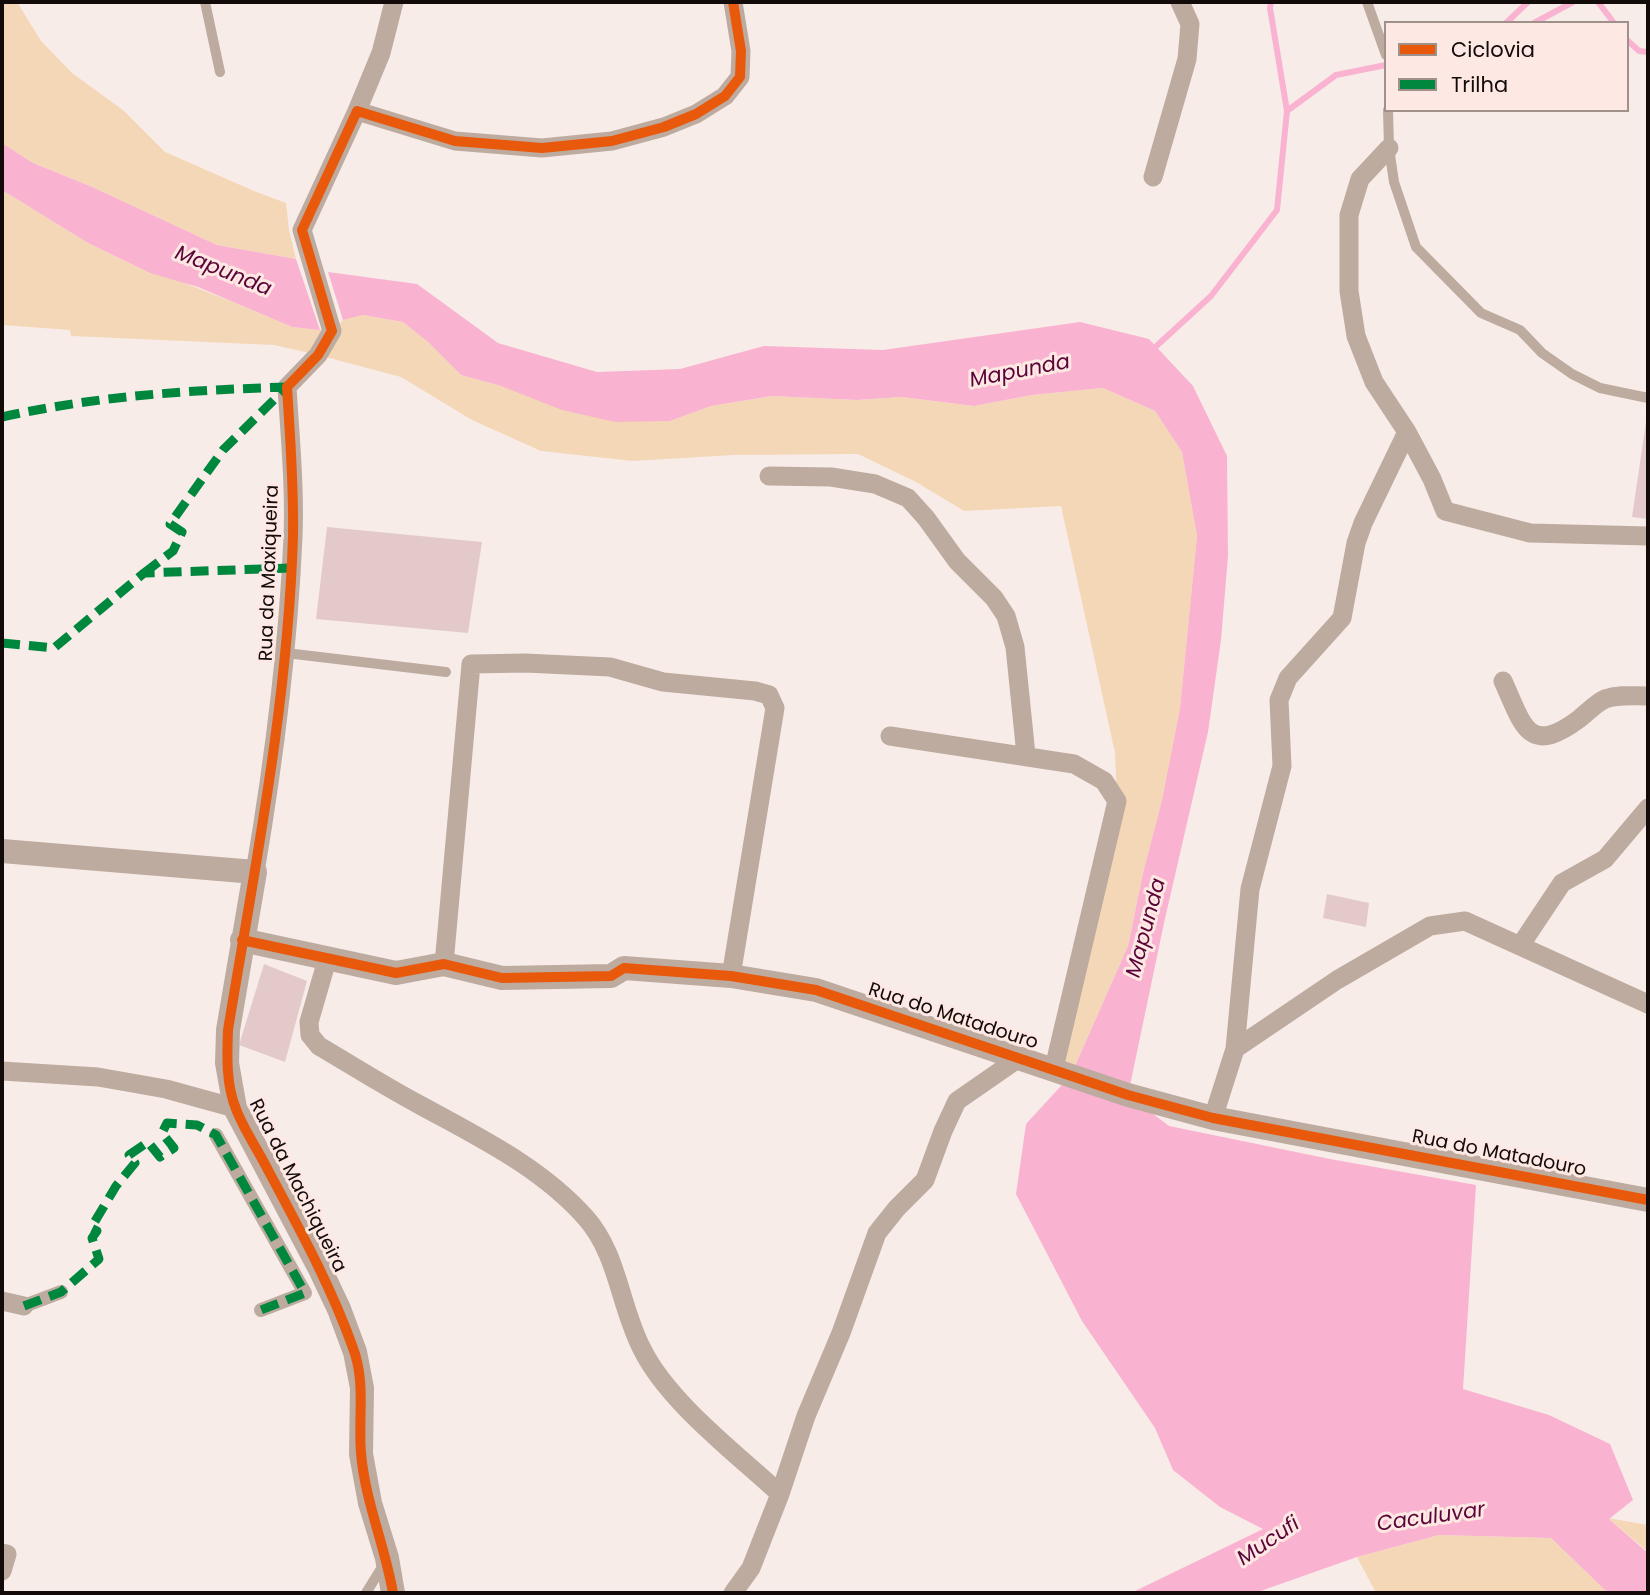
<!DOCTYPE html>
<style>
body{margin:0}
#map{position:relative;width:1650px;height:1595px;overflow:hidden;background:#f8ece9;font-family:Poppins,sans-serif}
canvas{display:block}
.frame{position:absolute;inset:0;border:4px solid #120b0a;pointer-events:none}
.legend{position:absolute;left:1384px;top:21px;width:245px;height:91px;box-sizing:border-box;background:#fee8e3;border:2px solid #a0908c;margin:0;padding:9px 12px;list-style:none;font-size:21px;color:#120b0a}
.legend li{display:flex;align-items:center;gap:14px;height:35px}
.legend b{width:35px;border:2px solid #a0908c}
</style>
<div id="map">
<canvas width="1650" height="1595"></canvas>
<div class="frame"></div>
<ul class="legend">
<li><b style="height:9px;background:#e8590c"></b>Ciclovia</li>
<li><b style="height:9px;background:#00873e"></b>Trilha</li>
</ul>
</div>
<script>
const ctx = document.querySelector('canvas').getContext('2d');
ctx.lineJoin = 'round';
function fillPath(path, color) { ctx.fillStyle = color; ctx.fill(path, 'evenodd'); }
function strokePath(path, color, width, dash) { ctx.strokeStyle = color; ctx.lineWidth = width; ctx.lineCap = dash ? 'butt' : 'round'; ctx.setLineDash(dash || []); ctx.stroke(path); }
function write(font, color, halo, rows, align = 'center') {
  ctx.font = font + ' Poppins,sans-serif'; ctx.lineWidth = 6; ctx.setLineDash([]); ctx.textBaseline = 'middle'; ctx.strokeStyle = halo; ctx.fillStyle = color; for (const [text, x, y, turn = 0] of rows) {
    ctx.save(); ctx.translate(x, y); ctx.rotate((+turn || 0) * Math.PI / 180); ctx.textAlign = isNaN(turn) ? turn : align; if (halo) ctx.strokeText(text, 0, 0); ctx.fillText(text, 0, 0); ctx.restore();
  }
}
const green = new Path2D(`
 M 2,2 L 17,2 L 41,41 L 72,73 L 123,110 L 165,152 L 254,191 L 286,203 L 289,230 L 296,259 L 217,245 L 90,186 L 33,163 L 2,143 Z
 M 2,190 L 88,243 L 150,273 L 174,279 L 233,302 L 292,327 L 332,331 L 343,320 L 363,315 L 403,322 L 429,343 L 461,375 L 501,386 L 670,421 L 711,406 L 772,396 L 857,400 L 902,397 L 974,406 L 1032,395 L 1103,388 L 1155,411 L 1182,452 L 1197,536 L 1180,708 L 1162,800 L 1143,873 L 1128,946 L 1071,1075 L 1054,1068 L 1117,800 L 1115,753 L 1061,506 L 964,511 L 916,482 L 858,454 L 734,455 L 633,461 L 541,451 L 472,420 L 401,377 L 318,355 L 274,345 L 71,336 L 70,330 L 2,325 Z
 M 1608,1518 L 1648,1525 L 1648,1553 L 1648,1552 Z
 M 1439,1535 L 1551,1538 L 1608,1593 L 1376,1593 L 1357,1557 Z`);
const water = new Path2D(`
 M 2,143 L 33,163 L 90,186 L 217,245 L 296,259 L 320,330 L 292,327 L 198,287 L 150,273 L 88,243 L 2,190 Z
 M 328,272 L 417,284 L 498,343 L 597,372 L 680,369 L 764,346 L 883,350 L 1080,322 L 1149,339 L 1193,386 L 1227,456 L 1228,556 L 1221,640 L 1208,732 L 1164,923 L 1128,1095 L 1169,1126 L 1330,1159 L 1476,1185 L 1463,1389 L 1549,1415 L 1610,1444 L 1633,1500 L 1609,1519 L 1648,1553 L 1648,1593 L 1608,1593 L 1551,1538 L 1439,1535 L 1357,1557 L 1255,1593 L 1131,1593 L 1263,1529 L 1220,1507 L 1173,1470 L 1155,1428 L 1082,1321 L 1016,1194 L 1026,1124 L 1071,1075 L 1128,946 L 1143,873 L 1162,800 L 1180,708 L 1197,536 L 1182,452 L 1155,411 L 1103,388 L 1032,395 L 974,406 L 902,397 L 857,400 L 772,396 L 711,406 L 670,421 L 615,422 L 562,410 L 501,386 L 461,375 L 429,343 L 403,322 L 363,315 L 343,320 Z`);
const stream = new Path2D(`
 M 1598,2 L 1614,23
 M 1506,23 L 1528,2
 M 1534,23 L 1573,2
 M 1627,40 L 1639,51 L 1648,52
 M 1287,111 L 1336,75 L 1386,65
 M 1151,351 L 1211,296 L 1277,210 L 1287,111 L 1270,8 L 1271,2`);
const building = new Path2D(`
 M 1647,415 L 1648,415 L 1648,519 L 1632,517 Z
 M 327,527 L 482,542 L 468,633 L 316,619 Z
 M 1327,894 L 1369,903 L 1366,927 L 1323,918 Z
 M 264,964 L 307,981 L 285,1062 L 239,1045 Z`);
const service = new Path2D(`
 M 205,2 L 220,72
 M 1367,2 L 1386,55
 M 1388,110 L 1389,148 L 1394,182 L 1416,247 L 1481,313 L 1520,330 L 1542,353 L 1572,374 L 1600,388 L 1648,398
 M 286,653 L 446,672
 M 366,1593 L 384,1564`);
const pedestrian = new Path2D(`
 M 216,1135 L 305,1293 L 261,1310
 M 24,1306 L 61,1292`);
const minor = new Path2D(`
 M 357,111 L 381,53 L 394,2
 M 1389,148 L 1360,179 L 1349,215 L 1349,291 L 1356,336 L 1374,382 L 1407,432 L 1432,479 L 1445,511 L 1530,533 L 1648,536
 M 1153,177 L 1187,59 L 1190,24 L 1180,2
 M 769,476 L 831,477 L 875,484 L 908,498 L 926,518 L 957,561 L 994,598 L 1006,616 L 1015,647 L 1026,755
 M 1503,681 C 1523,725 1528,757 1579,719 C 1588,712 1596,703 1605,699 C 1619,694 1634,696 1648,696
 M 890,736 L 1074,764 L 1104,781 L 1117,801 L 1054,1068
 M 255,872 C 274,761 288,650 293,537 C 295,487 290,437 287,387 L 318,355 L 332,331 L 302,230 L 357,111 L 455,141 L 542,148 L 612,141 L 664,127 L 696,114 L 725,96 L 740,77 L 741,51 L 733,2
 M 1520,946 L 1562,883 L 1605,859 L 1648,808
 M 327,960 L 309,1022 L 310,1035 L 319,1046 C 353,1066 386,1087 420,1105 C 478,1137 541,1167 586,1218 C 618,1254 620,1307 642,1349 C 668,1402 736,1453 780,1494
 M 444,964 L 471,664 L 525,663 L 610,667 L 663,682 L 755,691 L 769,695 L 775,708 L 731,976
 M 1235,1049 L 1337,980 L 1430,926 L 1465,921 L 1648,1004
 M 2,1071 L 98,1077 L 166,1089 L 235,1108
 M 1213,1118 L 1235,1049 L 1250,889 L 1282,766 L 1279,700 L 1288,678 L 1342,618 L 1356,543 L 1363,523 L 1407,432
 M 2,1301 L 24,1306
 M 2,1553 L 7,1554 L 2,1571
 M 733,1593 L 751,1568 L 780,1494 L 806,1416 L 841,1333 L 877,1233 L 897,1208 L 925,1180 L 943,1131 L 957,1101 L 1019,1058`);
const tertiary = new Path2D(`
 M 2,851 L 255,872 L 228,1030 L 227,1063 L 235,1108 L 321,1271 L 339,1309 L 355,1352 L 362,1388 L 361,1454 L 370,1503 L 387,1558 L 393,1593
 M 242,940 L 396,973 L 444,964 L 502,978 L 611,976 L 624,968 L 731,976 L 816,990 L 1128,1095 L 1213,1118 L 1648,1200`);
const quiet = new Path2D(`
 M 2,417 C 96,396 191,390 287,387
 M 144,573 L 173,551 L 182,532 L 170,524 L 223,450 L 287,387
 M 2,643 L 54,648 L 144,573 L 291,568
 M 24,1306 L 61,1292 L 99,1259 L 92,1238 L 97,1231 L 91,1228 L 116,1186 L 135,1163 L 129,1155 L 148,1142 L 160,1157 L 174,1148 L 162,1133 L 167,1123 L 197,1125 L 216,1135 L 305,1293 L 261,1310`);
const cycleway = new Path2D(`
 M 242,940 L 396,973 L 444,964 L 502,978 L 611,976 L 624,968 L 731,976 L 816,990 L 1128,1095 L 1213,1118 L 1648,1200
 M 393,1593 C 385,1546 365,1501 361,1453 C 358,1418 366,1382 353,1348 C 331,1286 299,1228 268,1170 C 258,1150 244,1130 236,1109 C 226,1085 227,1056 228,1030 C 255,866 288,702 293,536 C 294,486 290,436 287,387 L 318,355 L 332,331 L 302,230 L 357,111 L 455,141 L 542,148 L 612,141 L 664,127 L 696,114 L 725,96 L 740,77 L 741,51 L 733,2`);
const streetNames = [
 ["Rua da Maxiqueira",270,573,-88],
 ["Rua do Matadouro",953,1017,18],
 ["Rua do Matadouro",1499,1154,11],
 ["Rua da Machiqueira",297,1186,63]
];
const waterNames = [
 ["Mapunda",223,272,22],
 ["Mapunda",1020,372,-11],
 ["Mapunda",1147,928,-75],
 ["Caculuvar",1431,1518,-8],
 ["Mucufi",1269,1542,-34]
];
fillPath(green, '#f4d7b6');
fillPath(water, '#f9b3d0');
strokePath(stream, '#f9b3d0', 6);
fillPath(building, '#e3c9ca');
strokePath(service, '#bdaba0', 10);
strokePath(pedestrian, '#bdaba0', 14);
strokePath(minor, '#bdaba0', 19);
strokePath(tertiary, '#bdaba0', 24);
strokePath(quiet, '#00873e', 9, [18, 9]);
strokePath(cycleway, '#e8590c', 10);
write('19px', '#120b0a', '#fee8e3', streetNames);
write('italic 21px', '#5a0438', '#fee8e3', waterNames);
</script>
